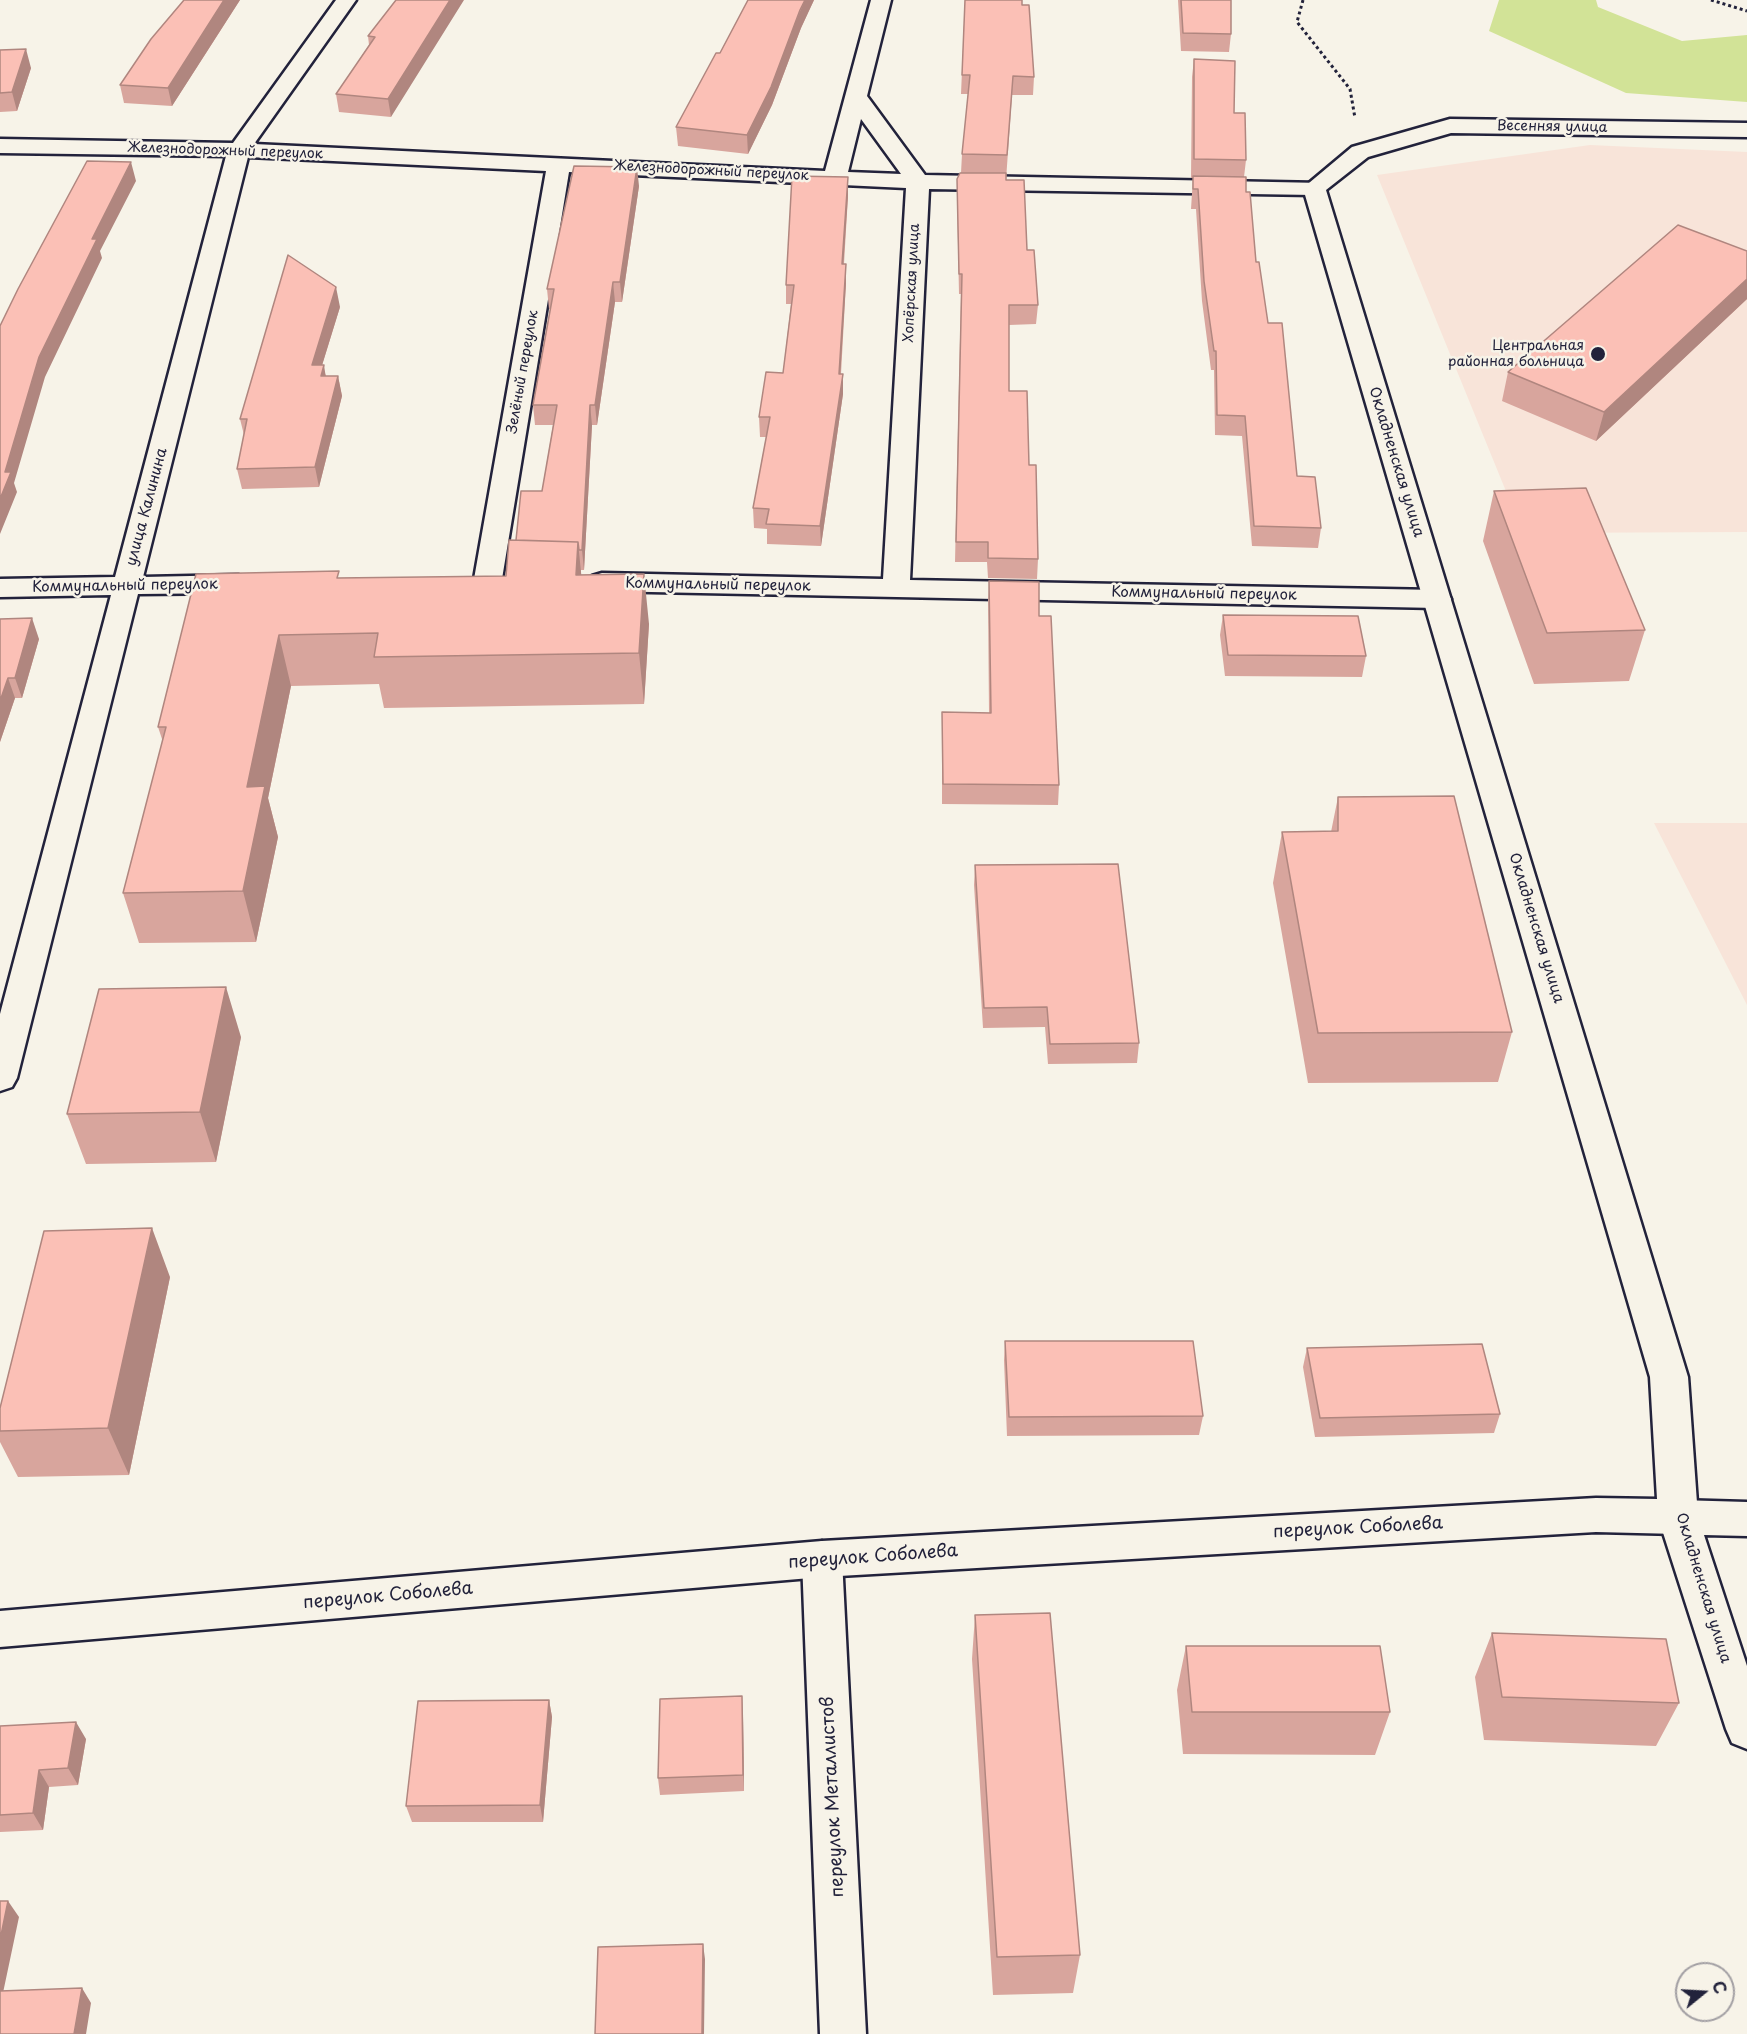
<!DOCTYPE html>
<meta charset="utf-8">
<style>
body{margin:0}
#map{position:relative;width:1747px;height:2034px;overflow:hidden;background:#f7f3e8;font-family:"Playpen Sans",sans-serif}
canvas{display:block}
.north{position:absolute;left:1675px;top:1962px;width:60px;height:60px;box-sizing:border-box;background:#f7f3e8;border:2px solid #a29fa3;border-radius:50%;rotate:72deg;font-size:16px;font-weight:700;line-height:24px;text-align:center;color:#22223b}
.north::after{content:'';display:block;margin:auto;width:21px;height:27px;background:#22223b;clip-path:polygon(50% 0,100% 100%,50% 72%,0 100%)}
</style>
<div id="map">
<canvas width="1747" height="2034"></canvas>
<div class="north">С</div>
</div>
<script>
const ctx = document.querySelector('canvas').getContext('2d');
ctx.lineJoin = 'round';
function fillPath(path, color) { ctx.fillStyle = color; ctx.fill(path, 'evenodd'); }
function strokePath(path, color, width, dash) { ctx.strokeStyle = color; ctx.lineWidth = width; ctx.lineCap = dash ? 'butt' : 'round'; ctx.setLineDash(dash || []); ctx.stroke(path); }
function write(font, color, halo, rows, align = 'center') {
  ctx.font = font + ' "Playpen Sans",sans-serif'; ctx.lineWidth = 5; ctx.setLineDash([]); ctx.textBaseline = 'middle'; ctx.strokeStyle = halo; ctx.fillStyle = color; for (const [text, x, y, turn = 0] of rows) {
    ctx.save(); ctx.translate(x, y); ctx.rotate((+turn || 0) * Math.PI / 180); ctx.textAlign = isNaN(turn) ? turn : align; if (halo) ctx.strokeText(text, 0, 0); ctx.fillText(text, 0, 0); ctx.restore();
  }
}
const built = new Path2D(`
 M 1590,145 L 1747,152 L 1747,532 L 1523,533 L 1377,175 Z
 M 1747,823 L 1747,1005 L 1654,823 Z`);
const green = new Path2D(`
 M 1499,0 L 1596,0 L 1598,7 L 1682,41 L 1747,35 L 1747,102 L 1626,93 L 1489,31 Z`);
const path = new Path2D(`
 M 1303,0 L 1297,22 L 1350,89 L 1355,118
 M 1711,0 L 1747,11`);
const minor = new Path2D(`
 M 336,0 L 356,0 L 254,144 L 825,171 L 871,0 L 891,0 L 867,96 L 925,175 L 1322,183 L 1325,188 L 1322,193 L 1314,195 L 929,189 L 910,580 L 1437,590 L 1447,593 L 1451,599 L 1447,605 L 1437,608 L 602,591 L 592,588 L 588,582 L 592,576 L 602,573 L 883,579 L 906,188 L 569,172 L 502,579 L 498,585 L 488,588 L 478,585 L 474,579 L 546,171 L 248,157 L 143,577 L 238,575 L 248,578 L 252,584 L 248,590 L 238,593 L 138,594 L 17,1078 L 12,1087 L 0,1091 L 0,1014 L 111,595 L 0,597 L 0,579 L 115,577 L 226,156 L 0,153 L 0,139 L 233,143 ZM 861,119 L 901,174 L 848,172 Z
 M 1678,1500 L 1747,1502 L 1747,1536 L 1704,1535 L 1747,1666 L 1747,1749 L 1732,1743 L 1726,1729 L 1658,1517 L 1664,1505 Z
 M 822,1541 L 836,1546 L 842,1559 L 866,2034 L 820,2034 L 802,1559 L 808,1546 Z`);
const secondary = new Path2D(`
 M 1450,119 L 1747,123 L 1747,137 L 1451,133 L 1368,157 L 1326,190 L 1688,1377 L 1698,1517 L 1692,1529 L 1678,1534 L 1596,1532 L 822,1577 L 0,1647 L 0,1611 L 822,1541 L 1596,1498 L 1657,1499 L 1650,1377 L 1303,188 L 1352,147 Z`);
const wall = new Path2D(`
 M 184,0 L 240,0 L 172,106 L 124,103 L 120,85 Z
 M 396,0 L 391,117 L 339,112 L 336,94 L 369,45 L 368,36 Z
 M 748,0 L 814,0 L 801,28 L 772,105 L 748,154 L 678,146 L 676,127 L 720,53 Z
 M 965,0 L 1022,5 L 1034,77 L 1033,95 L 1012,95 L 1006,180 L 1027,250 L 1038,305 L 1036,324 L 1009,325 L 1009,391 L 1029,465 L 1038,559 L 1037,579 L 988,578 L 987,562 L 955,562 L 961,294 L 959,294 L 957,198 L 957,179 L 961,173 L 962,154 L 968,94 L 961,94 Z
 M 1178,0 L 1231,0 L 1231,34 L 1229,52 L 1181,51 Z
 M 0,50 L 31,68 L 17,111 L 0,112 Z
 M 1194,59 L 1234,113 L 1246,160 L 1244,177 L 1256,262 L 1297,476 L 1321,528 L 1318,548 L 1252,546 L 1242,436 L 1215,435 L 1214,370 L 1211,370 L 1202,301 L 1196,209 L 1191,209 L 1193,178 L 1191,178 L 1192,77 Z
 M 639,186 L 622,302 L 615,302 L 597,425 L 592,425 L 584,570 L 581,570 L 581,575 L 649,624 L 644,704 L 384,708 L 379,684 L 291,686 L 268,798 L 278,837 L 256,942 L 139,943 L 123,893 L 163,742 L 158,727 L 340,578 L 506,576 L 516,540 L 542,491 L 553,425 L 535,425 L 533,405 L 550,309 L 549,309 L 547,289 Z
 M 848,196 L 844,264 L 846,283 L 841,374 L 843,394 L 821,546 L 767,544 L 767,529 L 754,528 L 753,508 L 766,437 L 760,437 L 759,417 L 783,373 L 791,304 L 786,304 L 786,285 Z
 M 1747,251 L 1747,299 L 1596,441 L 1502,401 L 1508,372 Z
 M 340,307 L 322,365 L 326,376 L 338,376 L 342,396 L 319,487 L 242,489 L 237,469 L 244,435 L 240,419 Z
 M 1494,491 L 1645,630 L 1629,681 L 1534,684 L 1483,541 Z
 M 989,581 L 1039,616 L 1059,785 L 1058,805 L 942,804 L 942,712 L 989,713 L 988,601 Z
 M 1223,615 L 1366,656 L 1362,677 L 1225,676 L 1220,635 Z
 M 0,619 L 39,639 L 22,698 L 15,698 L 0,742 Z
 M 1338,797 L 1512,1032 L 1498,1082 L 1308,1083 L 1273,883 L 1282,832 L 1331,832 Z
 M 975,865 L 1139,1043 L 1137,1063 L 1048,1064 L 1045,1027 L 983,1028 L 974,885 Z
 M 241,1037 L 216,1162 L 86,1164 L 67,1114 Z
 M 170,1277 L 129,1475 L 18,1477 L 0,1442 L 0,1408 Z
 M 1005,1341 L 1203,1416 L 1199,1435 L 1007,1436 L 1004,1360 Z
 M 1307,1348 L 1500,1414 L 1494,1433 L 1315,1437 L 1303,1367 Z
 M 975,1615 L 1080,1955 L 1073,1993 L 993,1995 L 972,1659 Z
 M 1492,1633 L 1679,1703 L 1656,1746 L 1484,1740 L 1475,1677 Z
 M 1186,1646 L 1390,1712 L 1375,1755 L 1183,1754 L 1177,1690 Z
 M 549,1700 L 552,1717 L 543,1822 L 412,1822 L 406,1806 Z
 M 743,1713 L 744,1791 L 660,1795 L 658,1778 Z
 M 0,1726 L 86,1739 L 78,1785 L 49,1787 L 43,1830 L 0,1832 Z`);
const shadedWall = new Path2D(`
 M 224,0 L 240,0 L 172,106 L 168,88 Z
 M 450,0 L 464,0 L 391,117 L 388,99 Z
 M 805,0 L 814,0 L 801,28 L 772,105 L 748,154 L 747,135 Z
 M 26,49 L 31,68 L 17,111 L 12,92 Z
 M 131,162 L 136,181 L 100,251 L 102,258 L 45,377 L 14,483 L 17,492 L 0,534 L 0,499 L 5,472 L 39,357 L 92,239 Z
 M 637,167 L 639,186 L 622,302 L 620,282 Z
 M 848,177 L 848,196 L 842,283 L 842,264 Z
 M 846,264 L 846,283 L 839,394 L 839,374 Z
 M 1747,279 L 1747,299 L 1596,441 L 1604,412 Z
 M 613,282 L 615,302 L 597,425 L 595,405 Z
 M 336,287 L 340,307 L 316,385 L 312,365 Z
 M 324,365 L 327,385 L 321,376 Z
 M 843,374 L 843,394 L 821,546 L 820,526 Z
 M 338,376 L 342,396 L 319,487 L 315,467 Z
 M 590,405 L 592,425 L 584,570 L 582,550 Z
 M 578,542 L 583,592 L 576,575 Z
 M 644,574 L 649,624 L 644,704 L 639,653 Z
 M 32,618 L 39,639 L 22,698 L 15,678 Z
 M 279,635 L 291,686 L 268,798 L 278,837 L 256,942 L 243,891 L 247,787 Z
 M 8,678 L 15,698 L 0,742 L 0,701 Z
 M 226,987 L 241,1037 L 216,1162 L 200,1112 Z
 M 152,1228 L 170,1277 L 129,1475 L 108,1428 Z
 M 742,1696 L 743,1713 L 744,1791 L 743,1775 Z
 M 549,1700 L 552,1717 L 543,1822 L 540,1805 Z
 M 76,1722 L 86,1739 L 78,1785 L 68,1768 Z
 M 39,1770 L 49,1787 L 43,1830 L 33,1813 Z
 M 8,1901 L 19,1917 L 0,2007 L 0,1940 Z
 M 703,1944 L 705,1959 L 704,2034 L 702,2034 Z
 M 82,1988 L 91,2003 L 86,2034 L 74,2034 Z`);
const building = new Path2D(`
 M 184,0 L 224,0 L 168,88 L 120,85 L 151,39 Z
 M 396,0 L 450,0 L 388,99 L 336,94 L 375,37 L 368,36 Z
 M 748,0 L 805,0 L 800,10 L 771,87 L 747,135 L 676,127 L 716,53 L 720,53 Z
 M 965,0 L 1022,0 L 1022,5 L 1029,5 L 1034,77 L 1013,76 L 1007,155 L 962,154 L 970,75 L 962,75 Z
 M 1181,0 L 1231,0 L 1231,34 L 1183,33 Z
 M 26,49 L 12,92 L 0,93 L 0,50 Z
 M 1194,59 L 1235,61 L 1234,113 L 1245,113 L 1246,160 L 1194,159 Z
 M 87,161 L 131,162 L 92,239 L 97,239 L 39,357 L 5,472 L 11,472 L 0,499 L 0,326 L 18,289 Z
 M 574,166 L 637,167 L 620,282 L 613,282 L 595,405 L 590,405 L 582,550 L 579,550 L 578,542 L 516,540 L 521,491 L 542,491 L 557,405 L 533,405 L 554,289 L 547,289 Z
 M 960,173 L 1006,173 L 1006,180 L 1024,180 L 1027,250 L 1034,250 L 1038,305 L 1009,305 L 1009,391 L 1027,391 L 1029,465 L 1036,465 L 1038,559 L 988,558 L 988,542 L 956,542 L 962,274 L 959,274 L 957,179 Z
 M 792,176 L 848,177 L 842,264 L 846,264 L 839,374 L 843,374 L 820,526 L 766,524 L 769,509 L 753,508 L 770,417 L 759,417 L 766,372 L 783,373 L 794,285 L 786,285 Z
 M 1193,176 L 1246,177 L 1246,192 L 1250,192 L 1256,262 L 1259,262 L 1268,323 L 1282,323 L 1297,476 L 1315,477 L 1321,528 L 1254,526 L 1245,416 L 1217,415 L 1216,351 L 1214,351 L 1204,281 L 1198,189 L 1193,189 Z
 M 1678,225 L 1747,251 L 1747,279 L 1604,412 L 1508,372 Z
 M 288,255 L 336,287 L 312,365 L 324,365 L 321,376 L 338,376 L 315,467 L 237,469 L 247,419 L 240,419 Z
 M 1586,488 L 1645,630 L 1547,633 L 1494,491 Z
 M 509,540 L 578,542 L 576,575 L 644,574 L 639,653 L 374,657 L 378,633 L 279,635 L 247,787 L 265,786 L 243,891 L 123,893 L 166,727 L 158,727 L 196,574 L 339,571 L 337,578 L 506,576 Z
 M 989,581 L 1039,582 L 1039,616 L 1051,616 L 1059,785 L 943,784 L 942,712 L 991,713 Z
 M 1223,615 L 1358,616 L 1366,656 L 1228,655 Z
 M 32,618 L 15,678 L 8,678 L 0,701 L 0,619 Z
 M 1454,796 L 1512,1032 L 1318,1033 L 1282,832 L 1338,831 L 1338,797 Z
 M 1118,864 L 1139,1043 L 1050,1044 L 1047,1007 L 984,1008 L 975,865 Z
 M 226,987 L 200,1112 L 67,1114 L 99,989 Z
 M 152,1228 L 108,1428 L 0,1431 L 0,1408 L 44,1231 Z
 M 1005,1341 L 1193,1341 L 1203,1416 L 1009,1417 Z
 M 1482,1344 L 1500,1414 L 1320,1418 L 1307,1348 Z
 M 1050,1613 L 1080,1955 L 997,1957 L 975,1615 Z
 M 1492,1633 L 1666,1639 L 1679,1703 L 1502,1697 Z
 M 1186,1646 L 1380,1646 L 1390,1712 L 1192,1712 Z
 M 742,1696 L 743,1775 L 658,1778 L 660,1699 Z
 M 549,1700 L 540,1805 L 406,1806 L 418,1701 Z
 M 76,1722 L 68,1768 L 39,1770 L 33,1813 L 0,1815 L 0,1726 Z
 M 0,1901 L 8,1901 L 0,1940 Z
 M 703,1944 L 702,2034 L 595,2034 L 598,1947 Z
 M 82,1988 L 74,2034 L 0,2034 L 0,1991 Z`);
const markers = [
 [1598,354,8,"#22223b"]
];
const farStreetnames = [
 ["Весенняя улица",1552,127,1],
 ["Железнодорожный переулок",225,151,2],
 ["Железнодорожный переулок",711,171,3],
 ["Хопёрская улица",912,283,-87],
 ["Зелёный переулок",523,372,-80]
];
const farPoinames = [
 ["Центральная",1584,346],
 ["районная больница",1584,362]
];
const streetNames = [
 ["Окладненская улица",1396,462,73],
 ["улица Калинина",147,507,-75],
 ["Коммунальный переулок",718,585,1],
 ["Коммунальный переулок",125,586,-1],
 ["Коммунальный переулок",1204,594,1],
 ["Окладненская улица",1536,928,73],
 ["Окладненская улица",1703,1588,73]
];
const nearStreetnames = [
 ["переулок Соболева",1358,1528,-3],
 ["переулок Соболева",873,1557,-4],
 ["переулок Соболева",388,1596,-5],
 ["переулок Металлистов",833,1797,-93]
];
fillPath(built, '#f8e4d9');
fillPath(green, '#d2e397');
strokePath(minor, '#22223b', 5);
strokePath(secondary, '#22223b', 5);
strokePath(path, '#22223b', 3, [3, 3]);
fillPath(minor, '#f7f3e8');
fillPath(secondary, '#f7f3e8');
fillPath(wall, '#d8a59d');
fillPath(shadedWall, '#b0867f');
fillPath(building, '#fbc0b6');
strokePath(building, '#b0867f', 1.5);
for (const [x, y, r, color] of markers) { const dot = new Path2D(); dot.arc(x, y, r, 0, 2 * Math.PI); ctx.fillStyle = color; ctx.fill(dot); strokePath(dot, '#f7f3e8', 2); }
write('14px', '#22223b', '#f7f3e8', farStreetnames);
write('14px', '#22223b', '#f7f3e8', farPoinames, 'right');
write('15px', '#22223b', '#f7f3e8', streetNames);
write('18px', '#22223b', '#f7f3e8', nearStreetnames);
</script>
